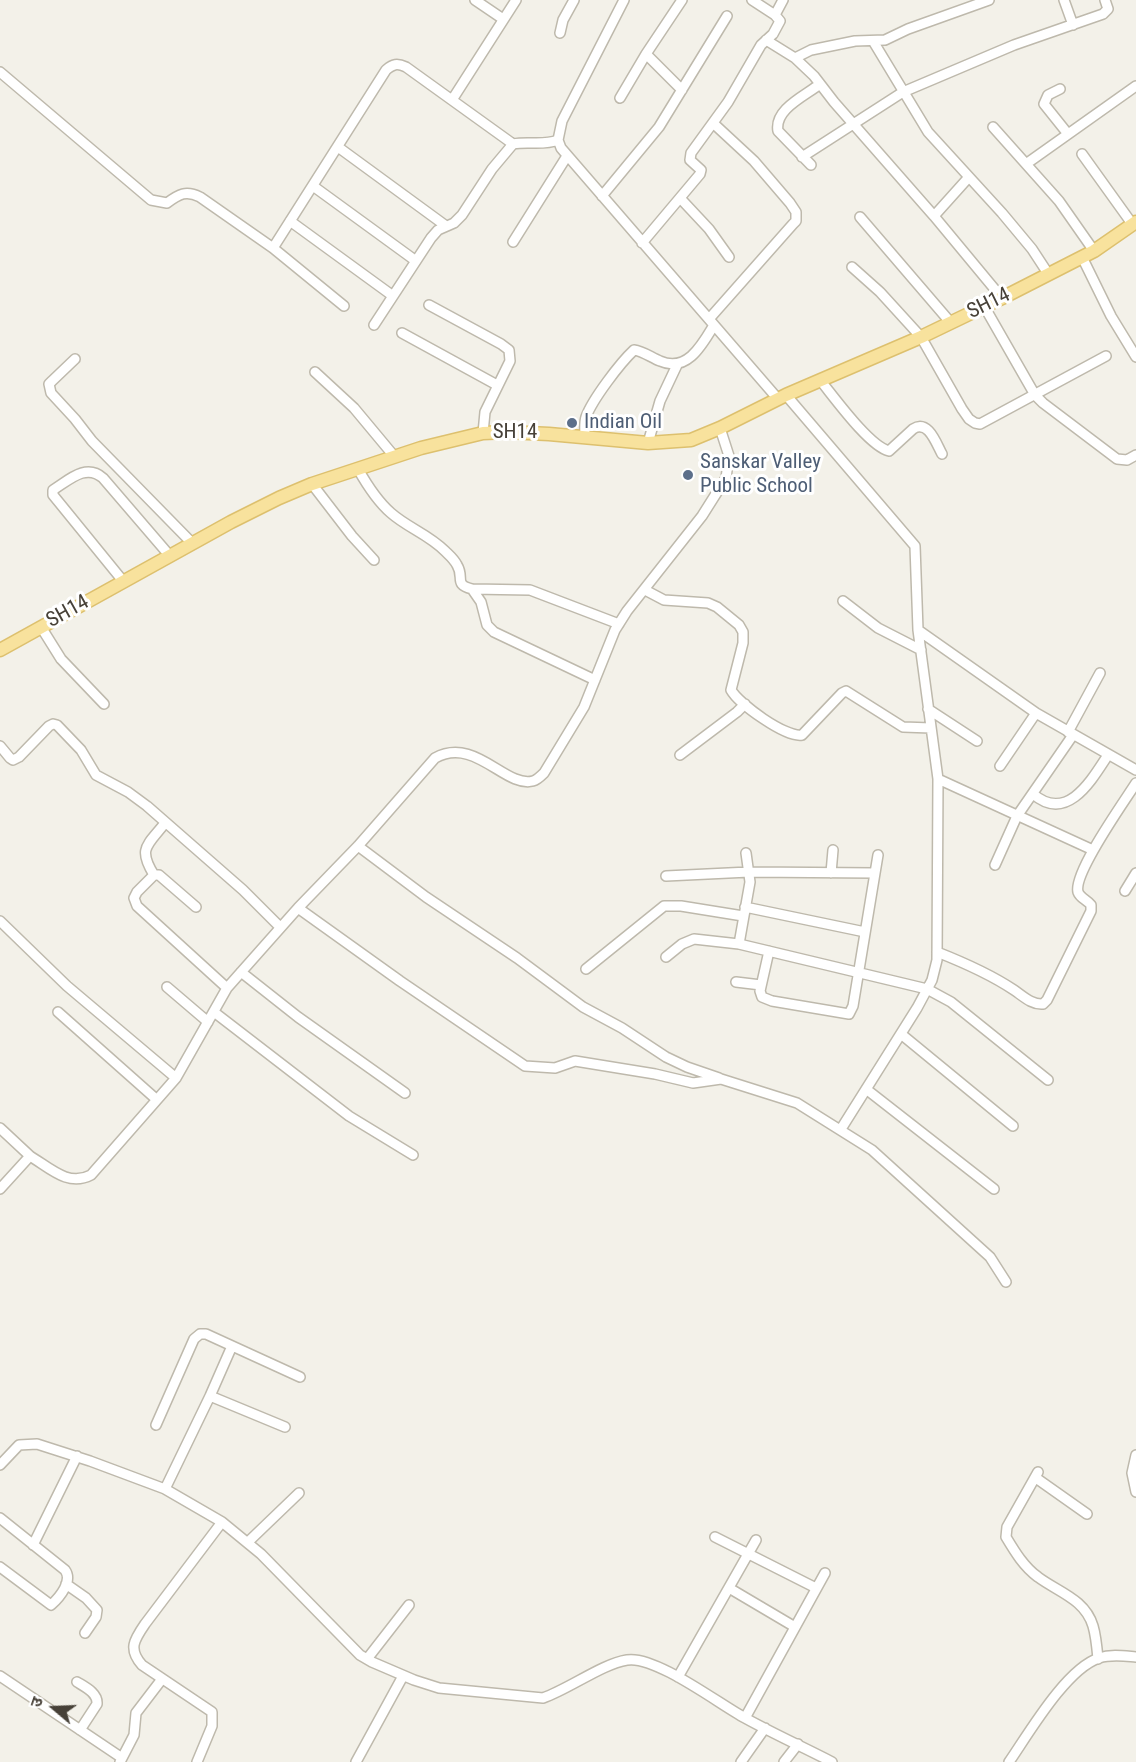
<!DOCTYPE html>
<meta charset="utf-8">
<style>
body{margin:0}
#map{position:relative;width:1136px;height:1762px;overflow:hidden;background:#f3f1e9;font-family:"Roboto Condensed","Noto Sans Devanagari",sans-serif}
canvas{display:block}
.north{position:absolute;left:24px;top:1678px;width:60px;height:60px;-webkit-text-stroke:4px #fff;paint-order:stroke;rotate:289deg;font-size:16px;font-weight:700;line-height:24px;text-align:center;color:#474138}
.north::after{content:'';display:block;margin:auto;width:21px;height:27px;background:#474138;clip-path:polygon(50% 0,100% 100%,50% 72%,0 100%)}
</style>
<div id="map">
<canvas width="1136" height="1762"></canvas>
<div class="north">उ</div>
</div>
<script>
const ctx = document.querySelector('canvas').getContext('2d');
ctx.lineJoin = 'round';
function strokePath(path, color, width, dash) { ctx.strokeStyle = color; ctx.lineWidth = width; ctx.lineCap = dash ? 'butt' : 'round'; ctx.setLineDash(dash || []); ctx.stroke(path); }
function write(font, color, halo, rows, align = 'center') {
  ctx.font = font + ' "Roboto Condensed",sans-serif'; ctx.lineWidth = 6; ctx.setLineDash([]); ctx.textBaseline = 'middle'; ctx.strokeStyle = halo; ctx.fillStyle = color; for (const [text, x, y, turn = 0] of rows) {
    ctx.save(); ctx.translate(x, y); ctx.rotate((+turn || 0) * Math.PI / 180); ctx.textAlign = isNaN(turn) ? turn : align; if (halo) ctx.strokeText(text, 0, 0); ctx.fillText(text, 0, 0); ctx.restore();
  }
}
const minor = new Path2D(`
 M 475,0 L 503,19
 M 624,0 L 562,121 L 558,140 L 561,148 L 778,399
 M 752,0 L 775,15 L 783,0
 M 1064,0 L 1073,25
 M 560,33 L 563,20 L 574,0
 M 766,40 L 795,58 L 811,50 L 855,41 L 885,40 L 908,29 L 989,0
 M 873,41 L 928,132 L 1002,213 L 1032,249 L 1049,275
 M 646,54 L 682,90
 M 795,58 L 814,76 L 834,102 L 934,216 L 1002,298
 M 0,72 L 151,200 L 167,203 C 179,194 186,190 200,197 L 273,248 L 344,306
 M 1060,89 L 1048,95 L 1044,104 L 1068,134
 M 620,98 L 646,54 L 682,0
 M 452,100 L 516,0
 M 993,127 L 1059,201 L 1094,251
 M 338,147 L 446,226
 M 1082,154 L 1133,225
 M 802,157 L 903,92 L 1014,45 L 1103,14 L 1108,9 L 1105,0
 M 1026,164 L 1136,86
 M 811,165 L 778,131 C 774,109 805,96 820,84
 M 313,186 L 416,261
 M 602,196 L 659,127 L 727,16
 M 680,198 L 709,229 L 729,257
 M 934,216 L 969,177
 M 860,217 L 951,323
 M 290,221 L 393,296
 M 513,242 L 567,156
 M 642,243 L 700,174 L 701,170 L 690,160 L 691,153 L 728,102 L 761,45 L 773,34 L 780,21 L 775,15
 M 273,248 L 386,70 C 393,64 397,63 406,67 L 513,144
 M 1082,257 L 1111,316 L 1136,357
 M 852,267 L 880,292 L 921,337 L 962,409 L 969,419 L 975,423 L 980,424 L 1106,356
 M 429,305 L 501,344 L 509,350 L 510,361 L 485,412 L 483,433
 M 984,306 L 1035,395 L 1043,403 L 1117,459 L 1127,460 L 1136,455
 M 709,319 L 793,224 L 796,221 L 796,212 L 790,203 L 754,161 L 713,123
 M 374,325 L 431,238 L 438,230 L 454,223 L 462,215 L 492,169 L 513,144 C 529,141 543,146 558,140
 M 402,333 L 497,385
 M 75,359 L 52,381 L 49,384 L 51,393 L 75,419 L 92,441 L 192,543
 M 315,372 L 354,408 L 394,456
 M 820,380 C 834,397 869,446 889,451 L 913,429 C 928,419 936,443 942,454
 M 786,395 L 915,546 L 918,630 L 938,779 L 937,960 L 932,980 L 917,1008 L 841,1129
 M 585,437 C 585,430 584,423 586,417 C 592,400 620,363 634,350 C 643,351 652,358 660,361 C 687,373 702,345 714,325
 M 648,443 L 660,401 L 677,365
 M 358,469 C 367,485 377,501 391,513 C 408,528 428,534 445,551 C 449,555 454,559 457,565 C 465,578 453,584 472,589 L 530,590 L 619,624
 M 312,484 L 352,536 L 374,560
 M 123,581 L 53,495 L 53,490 C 69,480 86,463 103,478 L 170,556
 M 472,589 L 481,602 L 487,625 L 494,632 L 595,680
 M 645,590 L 664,600 L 708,603 L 717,607 L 739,625 L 743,632 L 743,643 L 731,690 C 739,704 786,738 802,735 L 842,693 L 846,691 L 903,727 L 931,728
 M 843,601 L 878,628 L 921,650
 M 41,627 L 61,659 L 104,704
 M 918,630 L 1036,713 L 1136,770
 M 928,709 L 977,741
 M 1068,732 L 1100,673
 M 0,746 L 10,758 L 13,760 L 19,757 L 49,726 L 53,724 L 57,725 L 81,750 L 96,775 L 128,792 L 147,806 L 243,890 L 280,927
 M 680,755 L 737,712 L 745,704
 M 1000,766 L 1036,713
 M 938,779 L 1093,850
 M 1033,794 C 1067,823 1091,781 1108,755
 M 358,846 L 426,897 L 517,958 L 583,1007 L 622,1028 L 666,1057 L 687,1067 L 719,1078
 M 995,865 L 1017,816 L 1073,735
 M 831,873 L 833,850
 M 154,875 C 137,848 148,845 165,823
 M 666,876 L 749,872 L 874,873
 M 1125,891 L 1136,873
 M 196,907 L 159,875 L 154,875 L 137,892 L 134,898 L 137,906 L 227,988
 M 745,907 L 865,932
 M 298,908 L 400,981 L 525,1066 L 555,1068 L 575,1061 L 655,1074 L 693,1083 L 721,1079 L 797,1103 L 872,1150 L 990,1257 L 1006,1282
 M 0,921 L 67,986 L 176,1078
 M 739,944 L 750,882 L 746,853
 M 769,951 L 760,991 L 762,997 L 772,1001 L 849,1014 L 853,1006 L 878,855
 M 937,952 C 965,963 990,974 1014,990 C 1023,996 1032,1005 1043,1004 L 1047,1000 L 1091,911 L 1091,905 C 1087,900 1080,898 1078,892 C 1073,873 1124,802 1136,783
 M 666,957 L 682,944 L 694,939 L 739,944 L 927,989 L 951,1002 L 1048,1080
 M 586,969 L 664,906 L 681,906 L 743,916
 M 241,972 L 298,1017 L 405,1093
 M 736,982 L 761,985
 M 167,987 L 208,1022
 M 58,1012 L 156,1099
 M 214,1012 L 349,1116 L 413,1155
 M 901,1034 L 1013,1126
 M 866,1089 L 994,1189
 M 0,1128 L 30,1156
 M 0,1189 L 30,1156 C 50,1168 68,1187 91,1175 L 176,1078 L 227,988 L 298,908 L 358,846 L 435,758 C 475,736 505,788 533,781 C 537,780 540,777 544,773 L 584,707 L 615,630 L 627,611 L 702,516 L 726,478 L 729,456 L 720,428
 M 210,1396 L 285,1427
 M 156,1425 L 194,1339 L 200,1334 L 206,1334 L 300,1377
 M 1136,1455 L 1132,1473 L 1136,1492
 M 0,1465 L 19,1445 L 37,1444 L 90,1461 L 165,1489 L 222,1522 L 261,1554 L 360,1655 L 372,1662 L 414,1680 L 439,1688 L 543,1698 C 569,1689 602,1664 627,1660 C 655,1655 719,1704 745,1718 C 774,1734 803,1747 832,1762
 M 1038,1472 L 1007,1527 L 1006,1537 C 1015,1552 1024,1567 1038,1577 C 1058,1592 1085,1599 1093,1626 C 1096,1636 1097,1648 1098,1659
 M 1036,1478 L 1087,1514
 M 165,1489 L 210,1396 L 232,1346
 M 0,1518 L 65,1570 C 73,1581 60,1597 51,1605 L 0,1567
 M 715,1537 L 816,1588
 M 248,1542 L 299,1493
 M 33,1545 L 77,1456
 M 66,1584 L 86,1598 L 97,1610 L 96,1617 L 85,1633
 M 729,1588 L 795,1627
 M 367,1659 L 409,1605
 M 0,1676 L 122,1758
 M 678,1677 L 756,1540
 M 77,1682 C 85,1687 98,1693 97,1704 L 80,1730
 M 745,1718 L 825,1573
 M 120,1762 L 134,1735 L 136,1713 L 162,1679
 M 197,1762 L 212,1726 L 212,1712 L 142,1665 C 128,1649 134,1640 145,1624 L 222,1522
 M 356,1762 L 403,1676
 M 741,1762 L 765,1728
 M 784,1762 L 798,1744
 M 1009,1762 C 1029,1733 1066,1669 1099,1658 C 1111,1654 1124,1656 1136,1657`);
const major = new Path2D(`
 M 0,650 L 231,522 L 279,498 L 312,484 L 421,448 L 483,433 L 507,432 L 549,434 L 648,443 L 691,440 L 720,428 L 786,395 L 921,337 L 1002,298 L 1094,251 L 1136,222`);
const markers = [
 [572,423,6,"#5c6f8a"],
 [688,475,6,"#5c6f8a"]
];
const streetNames = [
 ["SH14",989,304,-26],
 ["SH14",515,433],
 ["SH14",68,612,-29]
];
const serviceNames = [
 ["Indian Oil",584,423],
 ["Sanskar Valley",700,463],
 ["Public School",700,487]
];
strokePath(minor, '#beb9ac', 12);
strokePath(major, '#ddc06e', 15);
strokePath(minor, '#fff', 9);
strokePath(major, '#f8e29d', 12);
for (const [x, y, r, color] of markers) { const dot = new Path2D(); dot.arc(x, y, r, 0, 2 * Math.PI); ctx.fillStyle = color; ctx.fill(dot); strokePath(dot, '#fff', 2); }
write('21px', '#474138', '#fff', streetNames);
write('21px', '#4e5e75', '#fff', serviceNames, 'left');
</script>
